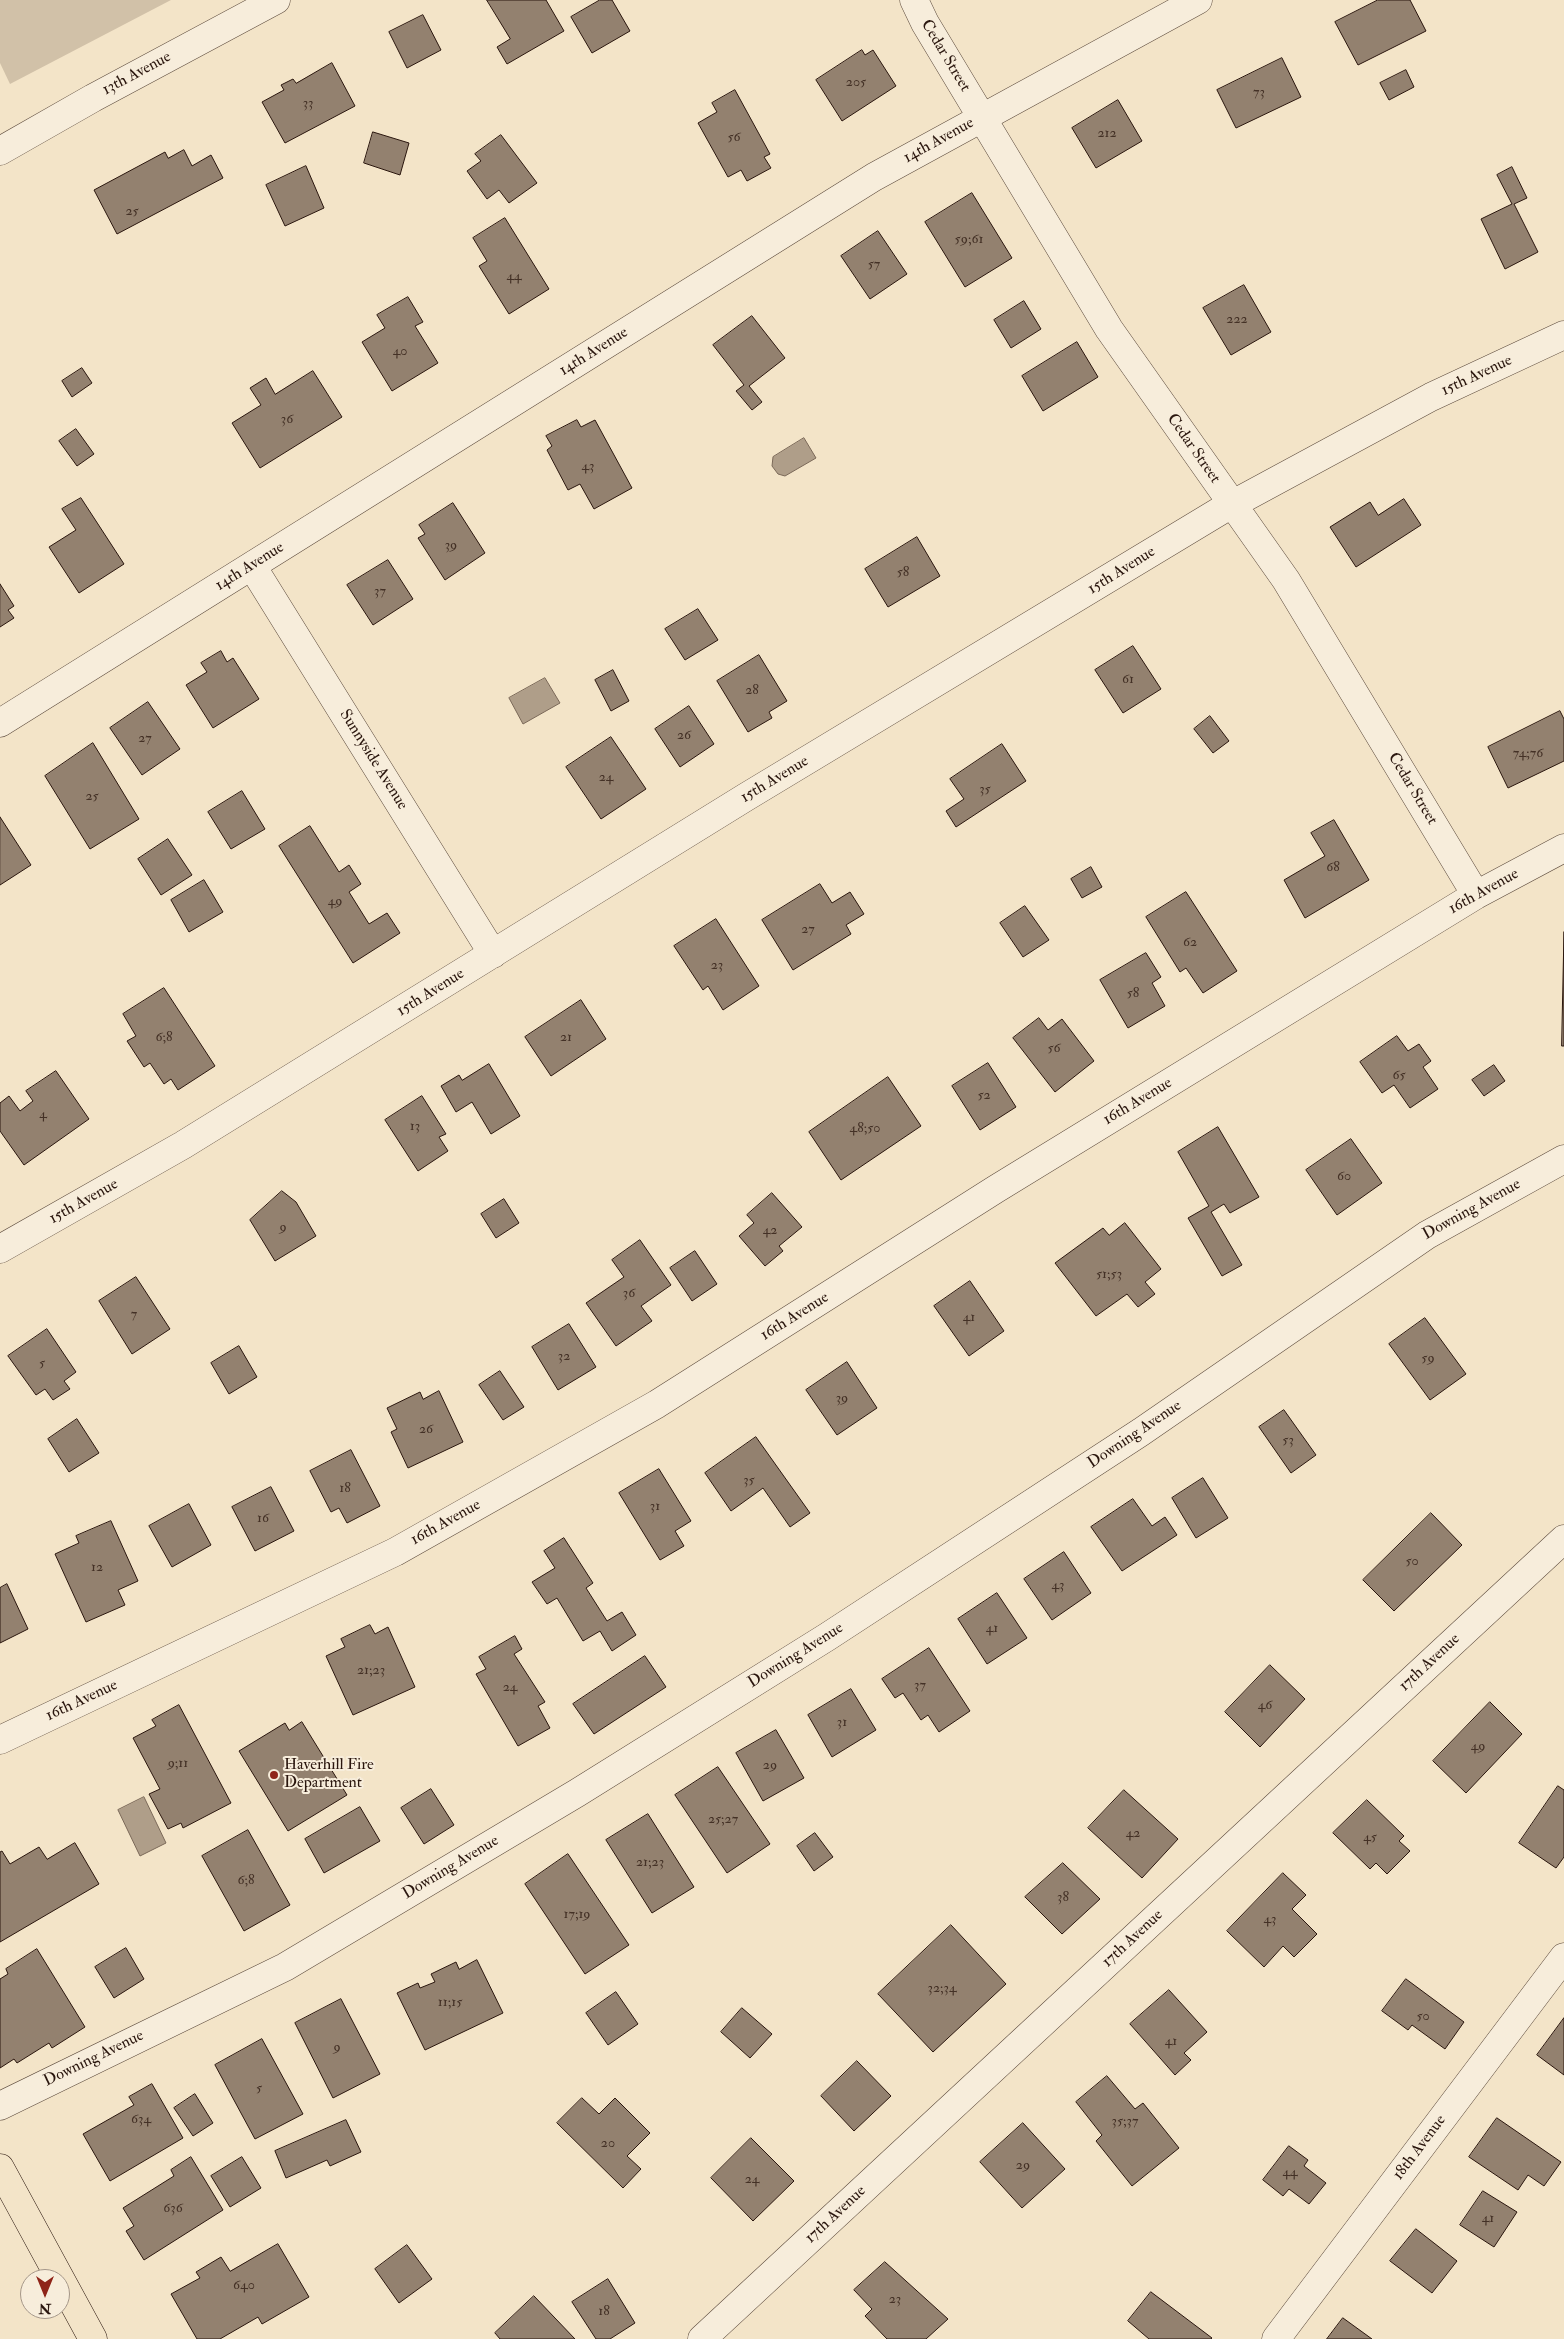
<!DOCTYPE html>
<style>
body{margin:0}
#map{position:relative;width:1564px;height:2339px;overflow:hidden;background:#f3e4c8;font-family:"IM FELL Double Pica",serif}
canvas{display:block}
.north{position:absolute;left:20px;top:2269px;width:50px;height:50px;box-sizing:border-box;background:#f7eddb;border:1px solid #a59789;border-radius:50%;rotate:180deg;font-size:14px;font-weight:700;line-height:20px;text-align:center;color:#2a160e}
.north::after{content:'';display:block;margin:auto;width:18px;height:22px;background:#8f2418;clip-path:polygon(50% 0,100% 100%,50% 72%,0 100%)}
</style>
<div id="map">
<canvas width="1564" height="2339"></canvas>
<div class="north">N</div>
</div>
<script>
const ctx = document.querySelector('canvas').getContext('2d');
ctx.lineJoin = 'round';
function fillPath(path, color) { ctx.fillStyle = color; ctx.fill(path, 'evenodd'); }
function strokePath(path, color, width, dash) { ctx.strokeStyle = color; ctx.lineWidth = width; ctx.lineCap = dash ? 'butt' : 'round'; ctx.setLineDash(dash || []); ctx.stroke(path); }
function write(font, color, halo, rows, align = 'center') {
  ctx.font = font + ' "IM FELL Double Pica",serif'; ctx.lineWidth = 4; ctx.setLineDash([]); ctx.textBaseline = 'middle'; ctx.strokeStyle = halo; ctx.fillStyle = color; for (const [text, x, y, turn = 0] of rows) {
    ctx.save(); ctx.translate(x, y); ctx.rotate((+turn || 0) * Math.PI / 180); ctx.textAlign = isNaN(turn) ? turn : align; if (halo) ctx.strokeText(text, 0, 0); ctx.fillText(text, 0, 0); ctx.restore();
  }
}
const green = new Path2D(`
 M 0,0 L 171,0 L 10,84 L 0,63 Z`);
const water = new Path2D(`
 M 804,438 L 816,458 L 785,476 L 778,474 L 772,466 L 773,457 Z
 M 545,678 L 560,703 L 523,724 L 509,698 Z
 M 144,1797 L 166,1843 L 140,1856 L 118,1810 Z`);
const building = new Path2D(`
 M 487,0 L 546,0 L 564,31 L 507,64 L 497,47 L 510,39 Z
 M 600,0 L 612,0 L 630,31 L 592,53 L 571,17 Z
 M 1378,0 L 1410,0 L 1426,31 L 1358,65 L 1335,22 Z
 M 423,15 L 441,50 L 407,68 L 389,32 Z
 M 862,50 L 865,55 L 873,50 L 896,86 L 842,121 L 816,80 Z
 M 1282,58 L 1301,97 L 1236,128 L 1217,90 Z
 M 332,63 L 355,106 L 285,143 L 262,102 L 284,90 L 281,85 L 293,79 L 296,83 Z
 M 1406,70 L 1414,87 L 1389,100 L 1380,83 Z
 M 735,90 L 770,154 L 764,157 L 771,168 L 747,181 L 741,170 L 728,177 L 698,123 L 717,112 L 712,103 Z
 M 1118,100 L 1142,141 L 1096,168 L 1072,128 Z
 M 373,132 L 409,143 L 400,175 L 364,163 Z
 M 501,135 L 537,183 L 509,203 L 499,190 L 487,199 L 467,171 L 481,161 L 475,154 Z
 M 184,150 L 192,166 L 211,155 L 223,178 L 117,234 L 94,190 L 165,152 L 168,158 Z
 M 306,166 L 324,208 L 285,226 L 266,185 Z
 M 1512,167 L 1527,198 L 1514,204 L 1538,252 L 1505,269 L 1481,219 L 1512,204 L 1497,175 Z
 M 972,193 L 1012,258 L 965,287 L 925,222 Z
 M 505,218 L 549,289 L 509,314 L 479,266 L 487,261 L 473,238 Z
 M 878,231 L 907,274 L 870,299 L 841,256 Z
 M 1244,285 L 1271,332 L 1231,355 L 1203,308 Z
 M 408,297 L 423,322 L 415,326 L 438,363 L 392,391 L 362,342 L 385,328 L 377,315 Z
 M 1024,301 L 1041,329 L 1011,348 L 994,320 Z
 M 752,316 L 785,358 L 749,386 L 762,402 L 752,410 L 736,391 L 744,385 L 713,345 Z
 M 1077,342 L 1098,377 L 1043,411 L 1022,376 Z
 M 82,368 L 92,383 L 72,397 L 62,381 Z
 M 313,371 L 342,417 L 260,468 L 232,423 L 261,405 L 250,388 L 266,378 L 275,394 Z
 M 577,420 L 581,427 L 595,420 L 632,488 L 594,509 L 580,484 L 568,490 L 547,450 L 552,446 L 546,436 Z
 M 76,429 L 94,454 L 77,466 L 59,441 Z
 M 81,498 L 124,564 L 79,593 L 49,547 L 76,530 L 62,509 Z
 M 1404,499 L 1421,525 L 1356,567 L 1330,527 L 1370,502 L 1378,515 Z
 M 453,503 L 485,553 L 445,580 L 418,538 L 425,534 L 419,525 Z
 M 917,537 L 940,576 L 888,607 L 865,569 Z
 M 388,560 L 413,599 L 373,625 L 347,585 Z
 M 0,584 L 14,606 L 8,610 L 14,618 L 0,627 Z
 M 698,609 L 718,640 L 685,660 L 665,629 Z
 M 1133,646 L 1161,689 L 1123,713 L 1095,670 Z
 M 221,651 L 227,662 L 233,658 L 259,699 L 213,728 L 186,685 L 207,672 L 201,663 Z
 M 759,655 L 787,701 L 769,712 L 772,718 L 748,732 L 717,681 Z
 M 613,670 L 629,701 L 611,711 L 595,680 Z
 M 148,702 L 180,749 L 142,775 L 110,728 Z
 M 689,706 L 714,744 L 680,767 L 655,729 Z
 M 1560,711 L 1564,719 L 1564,761 L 1508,788 L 1488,747 Z
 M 1210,716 L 1229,741 L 1213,753 L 1194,729 Z
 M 611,737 L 646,789 L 601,819 L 566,767 Z
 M 93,743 L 139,819 L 90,849 L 45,776 Z
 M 1002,744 L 1026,781 L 956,827 L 946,811 L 964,799 L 950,779 Z
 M 242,791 L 265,829 L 231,849 L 208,812 Z
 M 0,817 L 31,865 L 0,885 Z
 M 1334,820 L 1369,880 L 1305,918 L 1284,880 L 1325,856 L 1311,833 Z
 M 310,826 L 339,872 L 349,865 L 361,884 L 349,892 L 369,924 L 387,913 L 400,933 L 353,963 L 279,846 Z
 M 168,839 L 192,875 L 161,895 L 138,859 Z
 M 1091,867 L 1102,887 L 1082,898 L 1071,879 Z
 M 204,880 L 223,912 L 189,932 L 171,900 Z
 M 820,884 L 832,903 L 850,892 L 864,914 L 846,925 L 851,934 L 793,970 L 762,920 Z
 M 1186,892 L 1237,971 L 1203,993 L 1186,968 L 1180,972 L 1146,917 Z
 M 1025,906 L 1049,940 L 1023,957 L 1000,923 Z
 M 716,919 L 759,986 L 723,1010 L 708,986 L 703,990 L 674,946 Z
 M 1564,932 L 1564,1046 L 1562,1046 Z
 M 1146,953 L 1161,977 L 1152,983 L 1165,1006 L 1128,1028 L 1100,980 Z
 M 164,988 L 215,1066 L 178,1090 L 171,1079 L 164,1084 L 150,1063 L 144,1067 L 127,1041 L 136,1036 L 123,1014 Z
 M 581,1000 L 606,1039 L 551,1076 L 525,1037 Z
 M 1039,1018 L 1048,1030 L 1062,1019 L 1094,1061 L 1055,1092 L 1013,1038 Z
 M 1397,1036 L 1408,1051 L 1419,1044 L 1431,1061 L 1423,1067 L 1438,1089 L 1410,1108 L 1394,1085 L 1382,1093 L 1360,1062 Z
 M 988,1063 L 1016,1107 L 980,1130 L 952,1086 Z
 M 489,1064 L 520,1116 L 491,1134 L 472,1102 L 456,1112 L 441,1086 L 459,1075 L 462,1080 Z
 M 1494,1065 L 1505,1081 L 1484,1096 L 1472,1080 Z
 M 56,1071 L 89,1119 L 24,1165 L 0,1131 L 0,1103 L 9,1096 L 20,1111 L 33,1101 L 26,1091 Z
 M 888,1077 L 921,1126 L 841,1180 L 809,1132 Z
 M 422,1096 L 446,1134 L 439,1137 L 448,1151 L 418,1171 L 385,1120 Z
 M 1218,1127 L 1259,1197 L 1230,1213 L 1224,1204 L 1211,1212 L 1242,1265 L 1222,1276 L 1188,1218 L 1209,1206 L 1178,1152 Z
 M 1351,1139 L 1382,1183 L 1337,1215 L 1306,1170 Z
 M 282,1191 L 296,1202 L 316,1236 L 275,1261 L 250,1220 Z
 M 772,1193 L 802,1227 L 779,1246 L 783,1251 L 765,1266 L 739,1236 L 754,1223 L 747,1215 Z
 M 504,1199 L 519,1223 L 496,1238 L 481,1214 Z
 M 1125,1223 L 1161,1269 L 1145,1282 L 1155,1294 L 1138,1307 L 1127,1294 L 1096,1316 L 1055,1263 L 1103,1228 L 1109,1235 Z
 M 640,1240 L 671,1285 L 641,1306 L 652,1321 L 616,1346 L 586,1303 L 624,1277 L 612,1260 Z
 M 695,1251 L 717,1284 L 692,1301 L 670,1268 Z
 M 136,1277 L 170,1329 L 132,1354 L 99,1301 Z
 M 970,1281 L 1004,1331 L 969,1356 L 934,1306 Z
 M 1425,1318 L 1466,1374 L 1430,1400 L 1389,1344 Z
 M 569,1324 L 596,1367 L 558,1390 L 532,1347 Z
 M 47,1329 L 76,1372 L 64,1381 L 70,1389 L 53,1400 L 45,1389 L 36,1395 L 8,1356 Z
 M 239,1346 L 257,1377 L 229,1394 L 211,1363 Z
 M 847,1362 L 877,1408 L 837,1435 L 806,1390 Z
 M 500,1371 L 524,1407 L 503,1420 L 479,1385 Z
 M 439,1391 L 463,1442 L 408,1468 L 391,1432 L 397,1429 L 387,1408 L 420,1392 L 423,1399 Z
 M 1284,1410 L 1316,1455 L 1291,1473 L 1259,1427 Z
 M 77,1419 L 99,1453 L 69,1472 L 48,1439 Z
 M 756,1437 L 810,1513 L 790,1527 L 763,1488 L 731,1511 L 705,1473 Z
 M 351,1450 L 380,1506 L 347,1523 L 339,1508 L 331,1512 L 310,1471 Z
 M 659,1469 L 691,1521 L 675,1531 L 684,1546 L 660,1560 L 619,1493 Z
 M 1203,1478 L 1228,1518 L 1196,1538 L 1172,1498 Z
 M 271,1487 L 294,1531 L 255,1551 L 232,1507 Z
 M 1133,1499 L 1152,1526 L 1165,1517 L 1177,1535 L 1122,1571 L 1091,1527 Z
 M 189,1504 L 211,1545 L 172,1567 L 149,1526 Z
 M 1431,1513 L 1462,1545 L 1394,1611 L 1363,1580 Z
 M 111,1521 L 138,1581 L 118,1590 L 125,1605 L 86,1622 L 55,1554 L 79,1543 L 76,1536 Z
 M 564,1538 L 593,1583 L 586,1588 L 607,1621 L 622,1612 L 636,1635 L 612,1651 L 600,1631 L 583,1641 L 557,1598 L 547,1604 L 532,1582 L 555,1568 L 544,1551 Z
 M 1064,1552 L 1091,1593 L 1052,1620 L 1024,1579 Z
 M 7,1584 L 28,1629 L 0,1643 L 0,1588 Z
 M 997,1593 L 1027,1638 L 987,1664 L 958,1619 Z
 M 370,1625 L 375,1634 L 388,1627 L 415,1687 L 353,1715 L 326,1656 L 345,1647 L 341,1639 Z
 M 515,1636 L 522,1649 L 514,1654 L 545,1702 L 538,1706 L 550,1728 L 518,1746 L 476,1674 L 486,1669 L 479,1657 Z
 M 929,1648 L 970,1711 L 939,1732 L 928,1715 L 921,1720 L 903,1693 L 895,1698 L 882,1679 Z
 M 645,1656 L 666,1687 L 594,1734 L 573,1704 Z
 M 1270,1665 L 1305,1699 L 1260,1747 L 1225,1712 Z
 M 851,1689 L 876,1730 L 832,1757 L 808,1715 Z
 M 1490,1702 L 1522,1734 L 1466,1793 L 1433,1761 Z
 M 179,1705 L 231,1803 L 183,1828 L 181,1823 L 168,1829 L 149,1794 L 160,1789 L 133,1738 L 156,1726 L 152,1720 Z
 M 302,1722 L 347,1795 L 288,1831 L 239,1751 L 285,1723 L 289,1730 Z
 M 776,1730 L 804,1778 L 763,1801 L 736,1753 Z
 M 718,1767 L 770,1844 L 727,1873 L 675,1795 Z
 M 1558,1786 L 1564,1790 L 1564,1857 L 1556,1868 L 1519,1843 Z
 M 431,1789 L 454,1825 L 424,1844 L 401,1808 Z
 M 1124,1790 L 1178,1839 L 1142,1878 L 1088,1828 Z
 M 1367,1800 L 1404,1836 L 1399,1841 L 1410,1851 L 1387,1874 L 1376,1863 L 1370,1869 L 1333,1833 Z
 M 360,1807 L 380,1841 L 324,1873 L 305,1839 Z
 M 648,1814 L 694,1887 L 652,1913 L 606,1840 Z
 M 248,1830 L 290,1905 L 244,1931 L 202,1856 Z
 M 815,1833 L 833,1857 L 814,1871 L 797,1846 Z
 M 75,1843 L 99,1884 L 0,1942 L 0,1852 L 2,1851 L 10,1864 L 39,1847 L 47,1859 Z
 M 568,1854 L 629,1945 L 585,1974 L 525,1884 Z
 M 1063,1863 L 1100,1899 L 1062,1934 L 1025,1897 Z
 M 1283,1873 L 1306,1895 L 1292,1909 L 1317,1934 L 1294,1957 L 1283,1946 L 1264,1967 L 1227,1931 Z
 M 951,1925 L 1006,1984 L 933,2052 L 878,1994 Z
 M 126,1948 L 144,1979 L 114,1998 L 95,1967 Z
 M 37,1949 L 85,2027 L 52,2048 L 49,2043 L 17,2063 L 14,2059 L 0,2068 L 0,1979 L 8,1974 L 6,1969 Z
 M 477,1960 L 503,2013 L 425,2050 L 397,1993 L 418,1983 L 420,1988 L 435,1982 L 431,1974 L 456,1962 L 459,1969 Z
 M 1406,1979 L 1464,2022 L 1445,2049 L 1412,2025 L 1408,2030 L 1382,2011 Z
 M 1169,1990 L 1207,2032 L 1184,2053 L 1191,2060 L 1175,2075 L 1130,2024 Z
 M 616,1992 L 638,2024 L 608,2045 L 586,2013 Z
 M 341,1999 L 380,2074 L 333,2098 L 295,2023 Z
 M 742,2008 L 772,2034 L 750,2058 L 721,2032 Z
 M 1564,2018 L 1564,2075 L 1537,2055 Z
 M 262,2039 L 303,2114 L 255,2139 L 215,2065 Z
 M 857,2061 L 891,2096 L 854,2131 L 821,2096 Z
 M 1107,2076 L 1135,2109 L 1143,2103 L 1179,2148 L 1132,2186 L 1096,2141 L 1102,2135 L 1076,2102 Z
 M 152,2084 L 183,2138 L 110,2181 L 83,2134 L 134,2105 L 129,2097 Z
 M 195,2094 L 213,2123 L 193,2136 L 174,2108 Z
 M 582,2098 L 599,2114 L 615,2098 L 650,2133 L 627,2156 L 641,2169 L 623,2188 L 557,2123 Z
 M 1497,2118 L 1561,2162 L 1544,2186 L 1528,2175 L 1518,2190 L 1469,2157 Z
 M 346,2120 L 361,2152 L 330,2166 L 327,2160 L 286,2178 L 275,2151 Z
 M 1023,2123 L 1065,2169 L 1022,2208 L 980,2162 Z
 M 751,2138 L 794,2181 L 753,2221 L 711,2178 Z
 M 1289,2146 L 1308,2160 L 1304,2166 L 1326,2183 L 1309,2204 L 1289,2189 L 1283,2196 L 1263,2180 Z
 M 191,2157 L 223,2210 L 144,2260 L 126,2231 L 134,2226 L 123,2208 L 174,2176 L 171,2170 Z
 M 242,2157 L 261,2188 L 230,2207 L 211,2176 Z
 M 1483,2191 L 1517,2212 L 1494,2247 L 1460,2225 Z
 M 1416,2229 L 1457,2261 L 1432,2293 L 1390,2261 Z
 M 278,2244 L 309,2297 L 262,2324 L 258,2317 L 220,2339 L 197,2339 L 171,2294 L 200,2278 L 196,2272 L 221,2257 L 230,2271 Z
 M 407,2245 L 432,2279 L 399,2303 L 375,2269 Z
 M 885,2262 L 948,2319 L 926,2339 L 887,2339 L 865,2316 L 872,2309 L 854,2290 Z
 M 608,2279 L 635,2323 L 610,2339 L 596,2339 L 572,2302 Z
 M 1151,2292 L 1212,2338 L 1211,2339 L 1149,2339 L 1128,2321 Z
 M 534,2296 L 575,2339 L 500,2339 L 495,2333 Z
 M 1343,2318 L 1372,2339 L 1327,2339 Z`);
const minor = new Path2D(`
 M 914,0 L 925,23 L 1109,329 L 1286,580 L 1476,895
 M 0,151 L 93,98 L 276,0
 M 252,566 L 493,954
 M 0,723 L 874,177 L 1198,0
 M 0,1249 L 183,1145 L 746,797 L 1220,511 L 1431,397 L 1564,335
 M 0,1740 L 395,1552 L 657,1404 L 996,1189 L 1476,895 L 1564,848
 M 0,2106 L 285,1967 L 577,1793 L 827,1637 L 1141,1432 L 1427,1235 L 1564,1159
 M 702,2339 L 1564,1539
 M 1276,2339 L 1564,1957`);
const major = new Path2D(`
 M 0,2168 L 93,2339`);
const markers = [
 [274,1775,5,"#8f2418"]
];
const numberNames = [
 ["205",856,83],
 ["73",1259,93],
 ["33",308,104],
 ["212",1107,134],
 ["56",734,138],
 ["25",132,212],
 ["59;61",969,240],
 ["57",874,265],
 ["44",514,277],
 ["222",1237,320],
 ["40",400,352],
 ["36",287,420],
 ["43",588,467],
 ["39",451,546],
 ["58",903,573],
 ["37",380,592],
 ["61",1128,680],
 ["28",752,691],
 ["26",684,736],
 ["27",145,739],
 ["74;76",1528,754],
 ["24",606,778],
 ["35",985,790],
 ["25",92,797],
 ["68",1333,868],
 ["49",335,902],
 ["27",808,930],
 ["62",1190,943],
 ["23",717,966],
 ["58",1133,994],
 ["6;8",164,1038],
 ["21",566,1038],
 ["56",1054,1049],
 ["65",1399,1076],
 ["52",984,1096],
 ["4",43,1115],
 ["13",415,1127],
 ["48;50",865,1129],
 ["60",1344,1177],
 ["9",283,1228],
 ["42",770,1231],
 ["51;53",1109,1275],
 ["36",629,1294],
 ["7",134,1315],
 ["41",969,1318],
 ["32",564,1357],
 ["59",1428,1359],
 ["5",42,1364],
 ["39",842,1399],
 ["26",426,1430],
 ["53",1288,1441],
 ["35",749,1481],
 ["18",345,1489],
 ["31",655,1507],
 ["16",263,1519],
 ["50",1412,1562],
 ["12",97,1568],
 ["43",1058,1586],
 ["41",992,1629],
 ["21;23",371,1671],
 ["37",920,1686],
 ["24",510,1688],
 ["46",1265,1706],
 ["31",842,1723],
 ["49",1478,1747],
 ["9;11",178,1764],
 ["29",770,1766],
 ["25;27",723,1820],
 ["42",1133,1834],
 ["45",1370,1838],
 ["21;23",650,1863],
 ["6;8",246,1881],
 ["38",1063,1898],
 ["17;19",577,1915],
 ["43",1270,1920],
 ["32;34",942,1989],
 ["11;15",450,2003],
 ["50",1423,2017],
 ["41",1171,2042],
 ["9",337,2048],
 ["5",259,2089],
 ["634",141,2120],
 ["35;37",1125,2122],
 ["20",608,2144],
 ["29",1023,2166],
 ["44",1290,2173],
 ["24",752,2180],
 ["636",173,2209],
 ["41",1488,2219],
 ["640",244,2286],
 ["23",895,2300],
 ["18",604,2312]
];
const streetNames = [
 ["Cedar Street",945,56,59],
 ["13th Avenue",137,74,-28],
 ["14th Avenue",939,141,-29],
 ["14th Avenue",594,352,-32],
 ["15th Avenue",1477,376,-25],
 ["Cedar Street",1193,449,55],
 ["14th Avenue",250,567,-32],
 ["15th Avenue",1122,571,-32],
 ["Sunnyside Avenue",373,760,58],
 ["15th Avenue",775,780,-31],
 ["Cedar Street",1412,789,59],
 ["16th Avenue",1484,892,-29],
 ["15th Avenue",431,993,-32],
 ["16th Avenue",1138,1102,-31],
 ["15th Avenue",84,1202,-29],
 ["Downing Avenue",1472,1210,-29],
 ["16th Avenue",795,1317,-32],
 ["Downing Avenue",1135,1435,-34],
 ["16th Avenue",446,1523,-29],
 ["Downing Avenue",796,1656,-32],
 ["17th Avenue",1430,1663,-43],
 ["16th Avenue",82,1701,-25],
 ["Downing Avenue",451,1868,-31],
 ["17th Avenue",1133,1939,-43],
 ["Downing Avenue",94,2059,-26],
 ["18th Avenue",1420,2148,-53],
 ["17th Avenue",836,2215,-43]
];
const poiNames = [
 ["Haverhill Fire",284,1766],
 ["Department",284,1784]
];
fillPath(green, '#d1c1a8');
fillPath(water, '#af9e89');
strokePath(water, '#7a6858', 1);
fillPath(building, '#93816f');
strokePath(building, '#2a160e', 1);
strokePath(minor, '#5c4a3c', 29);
strokePath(major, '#2a160e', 29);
strokePath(minor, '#f7eddb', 28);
strokePath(major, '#f3e4c8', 28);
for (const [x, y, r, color] of markers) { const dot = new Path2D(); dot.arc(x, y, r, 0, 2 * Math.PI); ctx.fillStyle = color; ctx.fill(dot); strokePath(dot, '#f7eddb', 2); }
write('14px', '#443126', null, numberNames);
write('16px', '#2a160e', '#f7eddb', streetNames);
write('16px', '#2a160e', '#f7eddb', poiNames, 'left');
</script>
